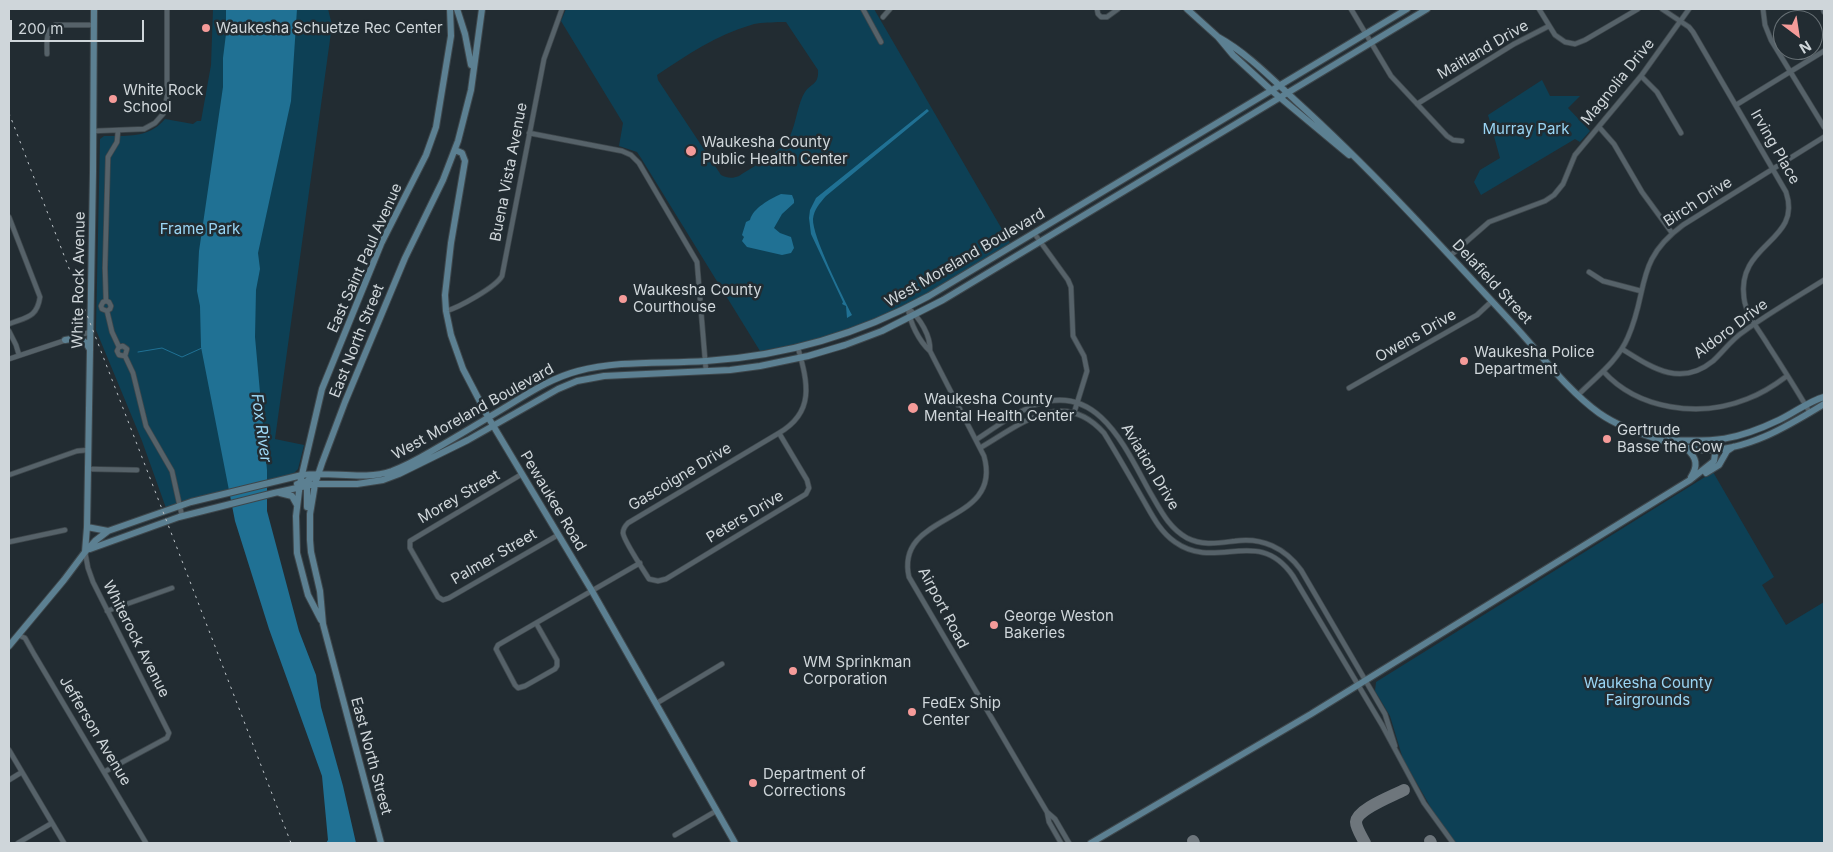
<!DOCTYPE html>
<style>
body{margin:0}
#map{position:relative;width:1833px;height:852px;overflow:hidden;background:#222c32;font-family:Inter,sans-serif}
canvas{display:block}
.frame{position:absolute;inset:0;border:10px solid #cfd6da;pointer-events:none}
.north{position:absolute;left:1773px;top:10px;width:50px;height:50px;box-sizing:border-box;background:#222c32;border:1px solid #677075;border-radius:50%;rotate:149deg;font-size:14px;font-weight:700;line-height:20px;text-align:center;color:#cfd6da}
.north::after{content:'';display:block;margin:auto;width:18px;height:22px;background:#f59b99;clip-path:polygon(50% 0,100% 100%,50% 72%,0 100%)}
.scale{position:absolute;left:10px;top:20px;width:134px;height:22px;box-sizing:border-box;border:2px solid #cfd6da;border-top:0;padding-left:6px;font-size:15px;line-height:18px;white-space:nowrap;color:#cfd6da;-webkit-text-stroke:4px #222c32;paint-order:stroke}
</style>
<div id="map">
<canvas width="1833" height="852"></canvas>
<div class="frame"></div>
<div class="north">N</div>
<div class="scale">200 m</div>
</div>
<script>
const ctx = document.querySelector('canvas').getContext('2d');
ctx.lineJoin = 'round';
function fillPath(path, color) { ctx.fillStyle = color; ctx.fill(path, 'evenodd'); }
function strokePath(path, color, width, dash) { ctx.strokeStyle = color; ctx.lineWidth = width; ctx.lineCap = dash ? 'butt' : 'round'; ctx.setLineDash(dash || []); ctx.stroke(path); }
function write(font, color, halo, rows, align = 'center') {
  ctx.font = font + ' Inter,sans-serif'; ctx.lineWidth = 5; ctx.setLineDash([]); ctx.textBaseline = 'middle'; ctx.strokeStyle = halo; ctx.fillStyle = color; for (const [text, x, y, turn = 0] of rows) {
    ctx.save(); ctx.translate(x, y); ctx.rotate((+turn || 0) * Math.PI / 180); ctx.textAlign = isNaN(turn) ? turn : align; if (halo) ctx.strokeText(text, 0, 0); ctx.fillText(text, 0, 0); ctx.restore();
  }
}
const green = new Path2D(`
 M 213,9 L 328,9 L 332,25 L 275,439 L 304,445 L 298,469 L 293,474 L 166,508 L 142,441 L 96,330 L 100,139 L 104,136 C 128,136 149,138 165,119 L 193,124 L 197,121 L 201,121 L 211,65 Z
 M 566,9 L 874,9 L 1010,243 C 966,270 922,300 874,320 C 838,336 799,344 760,351 L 641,158 L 637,152 L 619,146 L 623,123 L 561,21 ZM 778,22 L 786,22 L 818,70 C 819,85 811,83 805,92 C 798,102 796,124 790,136 C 782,152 754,166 739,176 C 732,179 727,178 721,175 L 658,80 L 657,75 C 687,55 716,35 751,25 C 759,22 769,23 778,22 Z
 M 1542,80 L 1550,96 L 1580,96 L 1568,108 L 1590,131 L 1580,142 L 1575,139 L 1481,195 L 1474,182 L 1480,170 L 1500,158 L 1488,115 Z
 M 1713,472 L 1774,577 L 1762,585 L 1786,625 L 1824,602 L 1824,843 L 1456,843 L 1434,813 L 1403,759 L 1390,716 L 1375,691 L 1376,682 Z`);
const water = new Path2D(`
 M 226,9 L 297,9 L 291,101 L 258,253 L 260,269 L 256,290 L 255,337 L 267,470 L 267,511 L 299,631 L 316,675 L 321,707 L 343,786 L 356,843 L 326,843 L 328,840 L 322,776 L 269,629 L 235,521 L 201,347 L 200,306 L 197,291 L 199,251 L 223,87 L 223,58 L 226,34 Z
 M 927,109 L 929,111 L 826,196 C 820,203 814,209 813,219 C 812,236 843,297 852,315 L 847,318 L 846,306 L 842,304 L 843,302 L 811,234 L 809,218 L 810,210 L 816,198 Z
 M 781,194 L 792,195 L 794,200 L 794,203 L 782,214 L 774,228 L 780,233 L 791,237 L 794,248 L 791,253 L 782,255 L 747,247 L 742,241 L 744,237 L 742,235 L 746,222 L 750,220 C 753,208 770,199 781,194 Z`);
const stream = new Path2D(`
 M 138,352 L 162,348 L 182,357 L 202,348`);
const taxiway = new Path2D(`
 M 1193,841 L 1194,843
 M 1430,841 L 1431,843
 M 1365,843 C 1362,837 1356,828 1356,822 C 1357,809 1393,796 1404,790`);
const street = new Path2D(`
 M 863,9 L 881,42
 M 1097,9 L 1098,14 L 1101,17 L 1107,17 L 1118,9
 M 1351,9 L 1391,76 L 1447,136 L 1453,140 L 1462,141
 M 1539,9 L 1555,35 L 1565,42 L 1575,44 L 1585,40 L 1638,9
 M 1662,9 L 1689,27 L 1693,32 L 1786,192 C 1803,242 1736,243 1744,298 C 1746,315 1759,330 1768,345 C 1782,367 1797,390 1810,413
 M 1763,9 L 1765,25 L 1771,40 L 1824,127
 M 1823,9 L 1824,12
 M 883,17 L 890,9
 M 47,54 C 47,44 45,31 55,25 L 94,25
 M 1641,76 L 1657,92 L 1681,133
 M 1417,104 L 1514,44 L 1549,26
 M 1736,105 L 1824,51
 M 1599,127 L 1614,144 L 1642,192 L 1672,233
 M 94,131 L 144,129 L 155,123 L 163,114 L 167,97 L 167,9
 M 529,133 L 622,151 L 631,155 L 639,163 L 697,262 L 706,371
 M 9,217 L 40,297 C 37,318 26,317 9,324
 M 1034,233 L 1068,280 L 1071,287 L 1073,336 L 1084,356 L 1087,371 L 1074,413
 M 1450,256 L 1489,222 L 1545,201 L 1554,195 L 1563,184 L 1575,155 L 1641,76 L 1689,9
 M 1589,272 L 1603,281 L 1641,291
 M 106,301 L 103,302 L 101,306 L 102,309 L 107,311 L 110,309 L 111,306 L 109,302 L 106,301 L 105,268 L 108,157 L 117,142 L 118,131
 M 908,308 C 910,323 919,341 930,351 L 984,456 C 1004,526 894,511 909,577 L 1028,780 L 1047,812 L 1055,819 L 1069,843
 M 908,308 C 920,318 931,336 930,351
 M 107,311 L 112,332 L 119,347
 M 446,311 C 458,308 496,287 502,276 L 544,59 L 562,9
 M 9,331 L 16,345 L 19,355
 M 1622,349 C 1651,367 1680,388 1713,361 C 1723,352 1731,340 1743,332 C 1769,313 1797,297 1824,280
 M 125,356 L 119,355 L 117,351 L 119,347 L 123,346 L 127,349 L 125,356 L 133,373 L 146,426 L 172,471 L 182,516
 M 9,359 L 90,332
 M 1603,371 C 1638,410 1700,418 1747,399 C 1761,394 1775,385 1787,376
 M 1349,388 L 1477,315 L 1492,301
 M 1578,395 C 1596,377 1618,361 1628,337 C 1649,290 1634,261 1683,225 L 1824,137
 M 779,433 L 807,480 L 809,488 L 806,494 L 666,579 L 658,581 L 649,579 C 644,571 624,541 623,533 C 623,529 625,526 628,523 L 779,433 C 815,412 808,383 798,348
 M 976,440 C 994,428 1014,413 1035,405 C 1099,381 1126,450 1151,494 C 1161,511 1169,528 1187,538 C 1203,546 1218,543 1235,541 C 1262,537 1285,548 1301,570 L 1385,714 L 1395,746
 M 980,448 C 1021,424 1063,387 1104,433 C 1117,454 1129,475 1141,496 C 1151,513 1159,531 1175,542 C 1217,572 1258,525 1293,576 L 1382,725 L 1424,803 L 1453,843
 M 88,469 L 137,470
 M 522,474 L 410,541 L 410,548 L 438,597 L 443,600 L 449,598 L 558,535
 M 9,475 L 77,451 L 88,450
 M 9,542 L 65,530
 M 85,552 L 88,568 L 93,582 L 169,733 L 167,738 L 104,772
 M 107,611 L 172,588
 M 536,623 L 557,660 L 557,666 L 555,669 L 525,686 L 518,688 L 515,685 L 496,649 L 498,645 Z
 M 536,623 L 640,563
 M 18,635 L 25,638 L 34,654 L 146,843
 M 657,703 L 722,664
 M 9,750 L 64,843
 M 9,780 L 22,772
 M 1047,812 L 1049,822 L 1061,843
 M 675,835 L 716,811
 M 18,843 L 52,823`);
const secondary = new Path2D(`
 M 457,9 L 465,34 L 471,65
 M 1187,9 L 1218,37 L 1233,55 L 1271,90 L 1349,155
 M 1218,37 C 1247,53 1272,79 1296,101 C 1373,171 1442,247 1512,323 C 1540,353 1566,389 1599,413 C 1619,427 1640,433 1663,441 C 1676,445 1688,449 1701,450 C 1746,452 1788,426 1824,404
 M 455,150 L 462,153 L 465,161 L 451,243 L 445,295 L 446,311 L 451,335 L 463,369 L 488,417 L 592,591 L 735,843
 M 65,340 C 76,338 84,337 89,348
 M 1667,440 C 1715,442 1735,441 1779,420 C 1794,413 1809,401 1824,397
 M 1687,449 C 1697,458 1698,466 1691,477
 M 1706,473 L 1719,465 L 1727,451 L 1733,447
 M 297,484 L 307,481 L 317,474
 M 280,493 L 292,496 L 297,505
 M 307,507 L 307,482
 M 87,527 L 108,531
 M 90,549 L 179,517 L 274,493 L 315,484 L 357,484 L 383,480 L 399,474 L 468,440 L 558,389 L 577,381 L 604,376 L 730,370 L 760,366 L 808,356 L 845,345 L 882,331 L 943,300 L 1427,9
 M 85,552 L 87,527 L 93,172 L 94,9
 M 321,620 L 308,595 L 297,553 L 296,516 L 300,483 L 322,389 L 381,244 L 426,155 L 436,127 L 451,36 L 450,9
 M 9,646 L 64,580 L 85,552 L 95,541 L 108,531 L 191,502 L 302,475 C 332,471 364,481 392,471 C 405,466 418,459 430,452 C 458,436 486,419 514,402 C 535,389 555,377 578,371 C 619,360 665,364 706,361 C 786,356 860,334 929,296 L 1407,9
 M 381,843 L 323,624 L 320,591 L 311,552 L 310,540 L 310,514 L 315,484 L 322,463 L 345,402 L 405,258 L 443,180 L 458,141 L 471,90 L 482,9
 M 1091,843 L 1311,714 L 1690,480 L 1714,461 L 1717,441`);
const rail = new Path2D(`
 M 9,113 L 291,843`);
const markers = [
 [206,28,5,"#f59b99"],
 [113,99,5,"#f59b99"],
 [691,151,6,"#f59b99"],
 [623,299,5,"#f59b99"],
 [1464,361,5,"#f59b99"],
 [913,408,6,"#f59b99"],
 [1607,439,5,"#f59b99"],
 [994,625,5,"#f59b99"],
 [793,671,5,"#f59b99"],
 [912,712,5,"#f59b99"],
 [753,783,5,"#f59b99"]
];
const poiNames = [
 ["Waukesha Schuetze Rec Center",216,28],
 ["White Rock",123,90],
 ["School",123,107],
 ["Waukesha County",702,142],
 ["Public Health Center",702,159],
 ["Waukesha County",633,290],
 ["Courthouse",633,307],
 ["Waukesha Police",1474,352],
 ["Department",1474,369],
 ["Waukesha County",924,399],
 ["Mental Health Center",924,416],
 ["Gertrude",1617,430],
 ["Basse the Cow",1617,447],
 ["George Weston",1004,616],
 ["Bakeries",1004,633],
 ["WM Sprinkman",803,662],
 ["Corporation",803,679],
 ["FedEx Ship",922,703],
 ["Center",922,720],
 ["Department of",763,774],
 ["Corrections",763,791]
];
const streetNames = [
 ["Maitland Drive",1483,50,-30],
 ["Magnolia Drive",1618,82,-51],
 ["Irving Place",1775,147,60],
 ["Buena Vista Avenue",509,172,-79],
 ["Birch Drive",1698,202,-33],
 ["East Saint Paul Avenue",365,258,-66],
 ["West Moreland Boulevard",965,258,-30],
 ["White Rock Avenue",79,280,-89],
 ["Delafield Street",1492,282,47],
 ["Aldoro Drive",1731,329,-37],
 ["Owens Drive",1416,336,-30],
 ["East North Street",357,341,-68],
 ["West Moreland Boulevard",473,412,-29],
 ["Aviation Drive",1150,467,59],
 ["Gascoigne Drive",680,477,-31],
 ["Morey Street",459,497,-30],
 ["Pewaukee Road",553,501,59],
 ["Peters Drive",745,517,-31],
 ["Palmer Street",494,557,-30],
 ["Airport Road",943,608,62],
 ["Whiterock Avenue",136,639,63],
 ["Jefferson Avenue",95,731,59],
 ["East North Street",371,756,75]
];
const parkNames = [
 ["Murray Park",1526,129],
 ["Frame Park",200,229],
 ["Waukesha County",1648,683],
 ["Fairgrounds",1648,700]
];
const waterNames = [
 ["Fox River",261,428,82]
];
fillPath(green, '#0d4055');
fillPath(water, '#207194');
strokePath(stream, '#207194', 1);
strokePath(taxiway, '#6e767c', 12);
strokePath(street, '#3e474c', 6);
strokePath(secondary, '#3e474c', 8);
strokePath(street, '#566269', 4.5);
strokePath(secondary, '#5c8092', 6);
strokePath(rail, '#bac1c6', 1, [2.5, 5]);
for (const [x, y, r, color] of markers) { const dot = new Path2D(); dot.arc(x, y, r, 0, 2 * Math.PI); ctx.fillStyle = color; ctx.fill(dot); strokePath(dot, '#222c32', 2); }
write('15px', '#cfd6da', '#222c32', poiNames, 'left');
write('15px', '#cfd6da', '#222c32', streetNames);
write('15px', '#9ad5f4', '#222c32', parkNames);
write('italic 16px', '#9fdaf8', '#222c32', waterNames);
</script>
